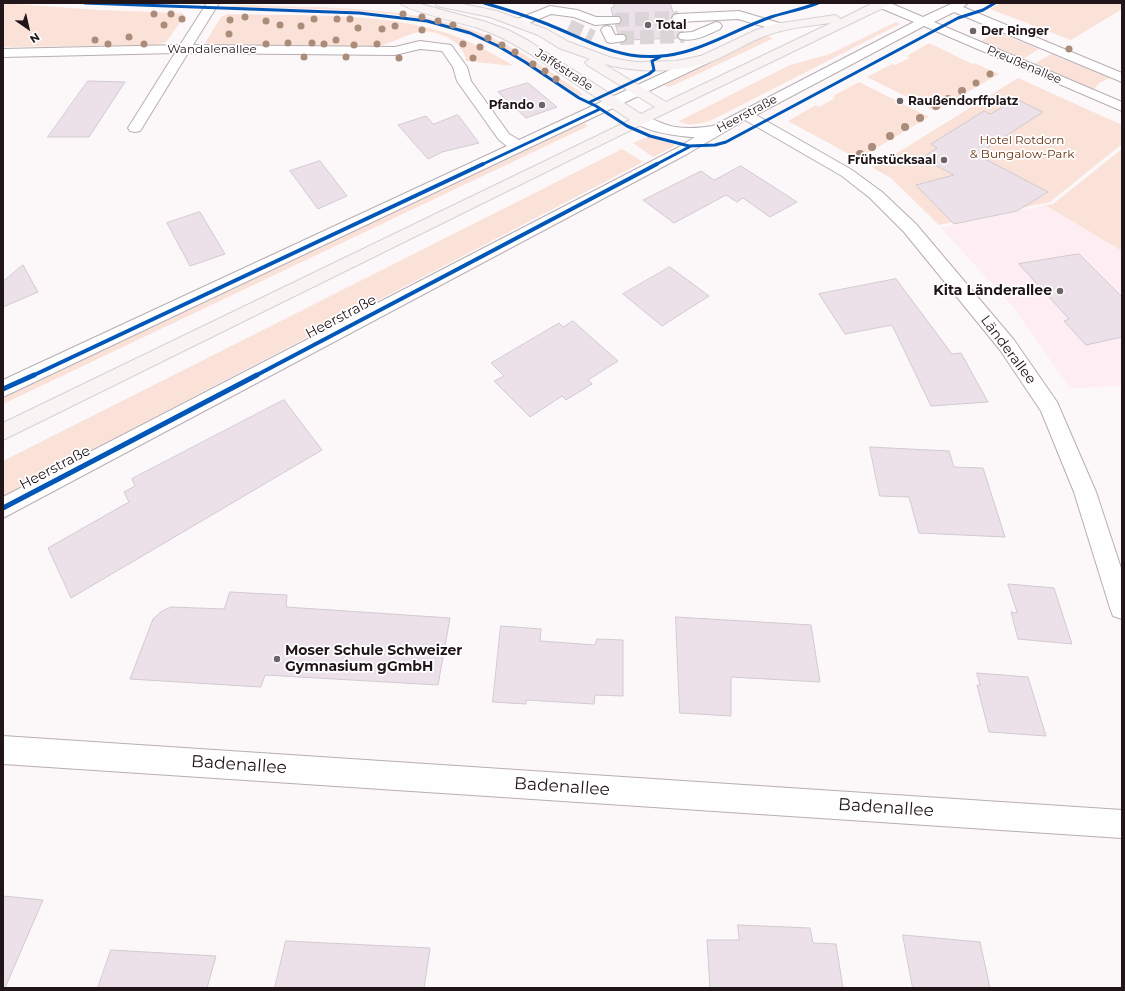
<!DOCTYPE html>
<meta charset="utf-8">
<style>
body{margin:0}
#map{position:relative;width:1125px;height:991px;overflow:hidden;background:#fcf7f9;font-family:Montserrat,sans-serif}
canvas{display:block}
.frame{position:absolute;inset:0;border:4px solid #211519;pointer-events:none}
.north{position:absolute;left:8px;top:8px;width:40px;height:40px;-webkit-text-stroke:3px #fff;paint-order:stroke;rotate:146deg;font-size:11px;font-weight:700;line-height:16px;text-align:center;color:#211519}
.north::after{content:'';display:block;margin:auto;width:14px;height:18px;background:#211519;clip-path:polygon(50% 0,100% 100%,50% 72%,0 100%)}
</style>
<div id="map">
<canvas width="1125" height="991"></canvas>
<div class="frame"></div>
<div class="north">N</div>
</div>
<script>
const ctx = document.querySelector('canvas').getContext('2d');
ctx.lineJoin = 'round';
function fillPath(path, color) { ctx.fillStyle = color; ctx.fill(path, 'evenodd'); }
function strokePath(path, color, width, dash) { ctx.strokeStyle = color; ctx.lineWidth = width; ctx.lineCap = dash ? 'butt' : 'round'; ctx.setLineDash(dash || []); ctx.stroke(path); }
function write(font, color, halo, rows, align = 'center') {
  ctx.font = font + ' Montserrat,sans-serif'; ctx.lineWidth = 3.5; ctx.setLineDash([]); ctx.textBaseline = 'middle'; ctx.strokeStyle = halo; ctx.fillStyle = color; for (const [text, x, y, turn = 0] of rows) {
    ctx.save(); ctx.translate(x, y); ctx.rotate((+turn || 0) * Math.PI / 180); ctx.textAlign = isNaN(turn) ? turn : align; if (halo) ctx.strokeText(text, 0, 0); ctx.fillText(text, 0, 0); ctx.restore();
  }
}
const built = new Path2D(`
 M 1045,205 L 1122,251 L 1122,386 L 1070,388 L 1014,308 L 941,228 Z`);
const green = new Path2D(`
 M 3,3 L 98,10 L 182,13 L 185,16 L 166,42 L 156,45 L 3,47 Z
 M 1001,3 L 1122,3 L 1122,9 L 1071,40 L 990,9 Z
 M 236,5 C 263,5 291,7 318,7 C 376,10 433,13 488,36 C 522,50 553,74 583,94 L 580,96 C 543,72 506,45 464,30 C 391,5 305,10 229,7 Z
 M 228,14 C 293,16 374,12 437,30 C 465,38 489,51 514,66 L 466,61 C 465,52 458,43 450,39 C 416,20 404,43 373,47 L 214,45 L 205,43 L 221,17 Z
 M 896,22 L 900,24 L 712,120 C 702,124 687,127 679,121 L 790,65 L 830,54 Z
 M 997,32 L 1039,49 L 1023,59 L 981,41 Z
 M 765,36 L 771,37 L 772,39 L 670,87 L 665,86 L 665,85 Z
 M 929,43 L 972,64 L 974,63 L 999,74 L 935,111 L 867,77 L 892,64 L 895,65 L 910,58 L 907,56 Z
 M 1051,54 L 1110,78 L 1099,83 L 1094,89 L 1034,64 Z
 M 1018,78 L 1122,125 L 1122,144 L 1050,202 L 939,225 L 891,178 L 873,168 Z
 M 859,82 L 929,117 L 858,159 L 788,121 L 816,105 L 819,107 L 835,98 L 833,96 Z
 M 584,123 L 588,126 L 3,404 L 3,398 Z
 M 650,136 L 673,144 L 675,146 L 653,157 L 633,143 Z
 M 622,149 L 643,162 L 3,496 L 3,461 Z
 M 1122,149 L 1122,251 L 1045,205 L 1053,204 Z`);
const building = new Path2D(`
 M 641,3 L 670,3 L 673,12 L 676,13 L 673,14 L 671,19 L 674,22 L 680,23 L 683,31 L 679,32 L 677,35 L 678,38 L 627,40 L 627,37 L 625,34 L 618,34 L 616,25 L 620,24 L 622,19 L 619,16 L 613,16 L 611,8 L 614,7 L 614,4 Z
 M 88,81 L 125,82 L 89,137 L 48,137 Z
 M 528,83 L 557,107 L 526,118 L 498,92 Z
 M 1016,99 L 1043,112 L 981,152 L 990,157 L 985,159 L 1048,192 L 1017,211 L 954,224 L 916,185 L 954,175 L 922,158 L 937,148 L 931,144 L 984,111 L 990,114 Z
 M 458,115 L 479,143 L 442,152 L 428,159 L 398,125 L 426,116 L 433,124 Z
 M 320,161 L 347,196 L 318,209 L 290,171 Z
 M 741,166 L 797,202 L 770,217 L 743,198 L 737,202 L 726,195 L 674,223 L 643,200 L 701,171 L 714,180 Z
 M 200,212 L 225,254 L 190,266 L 167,223 Z
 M 1079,254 L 1122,297 L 1122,337 L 1086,345 L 1064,321 L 1069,319 L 1019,264 Z
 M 23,265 L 38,292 L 3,307 L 3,282 Z
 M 670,267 L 709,296 L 662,326 L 623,294 Z
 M 896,279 L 952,354 L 961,353 L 988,402 L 931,406 L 892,325 L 845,334 L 819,294 Z
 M 573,321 L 618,361 L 588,380 L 592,384 L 566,400 L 562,396 L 530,417 L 494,381 L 504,376 L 491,363 L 559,323 L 563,327 Z
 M 284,400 L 322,450 L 71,598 L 48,548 L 129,502 L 124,492 L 135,486 L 132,479 Z
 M 870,447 L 949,451 L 954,467 L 983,468 L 1005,537 L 919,533 L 909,497 L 880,496 Z
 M 1008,584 L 1054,588 L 1072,644 L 1018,639 L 1011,612 L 1017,613 Z
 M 230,592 L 287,595 L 286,607 L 450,618 L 438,685 L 265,675 L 261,687 L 130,679 L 153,619 L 162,611 L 171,607 L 224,609 Z
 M 676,617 L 811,625 L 820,682 L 731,677 L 731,716 L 680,713 Z
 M 501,626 L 541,629 L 540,641 L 595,645 L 597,639 L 623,640 L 623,696 L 595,695 L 594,704 L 526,700 L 526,704 L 493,702 Z
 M 977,673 L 1028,677 L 1046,736 L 989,732 L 977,685 L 980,685 Z
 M 3,896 L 43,900 L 5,988 L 3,988 Z
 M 738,925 L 810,928 L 813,943 L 836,944 L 843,988 L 710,988 L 707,940 L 739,940 Z
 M 903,935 L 980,942 L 990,988 L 913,988 Z
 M 286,941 L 430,948 L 424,988 L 275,988 Z
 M 111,950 L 216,956 L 207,988 L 98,988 Z`);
const minorTunnel = new Path2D(`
 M 615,20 L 678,18
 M 569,26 L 593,37
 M 620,38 L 684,36`);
const minor = new Path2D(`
 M 207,3 L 219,3 L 193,45 L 395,47 L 420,41 L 451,45 L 467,67 L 471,81 L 509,134 L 519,140 L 700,56 L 710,56 L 712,59 L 710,62 L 3,397 L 3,380 L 507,146 L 499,140 L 457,81 L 453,67 L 442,51 L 420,49 L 395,55 L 188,53 L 142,128 L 140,131 L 135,132 L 130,131 L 128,128 L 175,53 L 3,57 L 3,49 L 180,45 Z
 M 877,3 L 890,3 L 923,17 L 953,3 L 968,3 L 963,7 L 1122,73 L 1122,82 L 954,12 L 934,22 L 1122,102 L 1122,111 L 924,26 L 756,115 L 852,170 L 882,192 L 916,224 L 1014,340 L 1057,402 L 1096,492 L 1122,571 L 1122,619 L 1113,616 L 1110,608 L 1074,492 L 1041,411 L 1000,350 L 904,232 L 870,198 L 842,176 L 745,120 L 687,154 L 3,518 L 3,497 L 677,148 L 695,137 C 681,137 640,131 633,120 L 635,117 C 647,114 662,125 675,127 C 688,129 700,128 713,126 L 914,22 L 878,7 Z
 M 550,6 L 577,10 L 596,17 L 619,17 L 621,20 L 619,23 L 595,25 L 574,17 L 551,14 L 519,27 L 515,26 L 513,23 L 515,20 Z
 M 739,11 L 783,24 L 785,27 L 783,30 L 779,31 L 738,19 L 678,22 L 674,21 L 672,18 L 674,15 L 678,14 Z
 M 716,22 L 720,23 L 722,26 L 720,29 C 707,35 695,42 680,39 L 678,36 L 680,33 L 692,32 Z
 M 607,26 L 611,27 L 615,35 L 624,35 L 626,38 L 624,41 L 611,43 L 607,42 L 601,30 L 603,27 Z
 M 3,736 L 1122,810 L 1122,838 L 3,764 Z`);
const major = new Path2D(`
 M 400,3 L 417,3 L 486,22 L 508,30 L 529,41 L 641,114 L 655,107 L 587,65 L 585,62 L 590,59 L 559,48 L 538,35 L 490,17 L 437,6 L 435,3 L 458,3 L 497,11 L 546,29 L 569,42 L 612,58 L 635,62 L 676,61 L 701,56 L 756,30 L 775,24 L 835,15 L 841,19 L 873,3 L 889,3 L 887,6 L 645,123 L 3,440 L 3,423 L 630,120 C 605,103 580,87 556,71 C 531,54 507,38 478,28 C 465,24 405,10 400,3 ZM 831,23 L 666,102 L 604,64 C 637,73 677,73 710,62 C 729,55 746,43 765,36 C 786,28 809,26 831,23 Z`);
const cyclewayFar2 = new Path2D(`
 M 85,3 L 359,13 L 427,21 L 470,33 L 498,46 L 525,62 L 579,98 L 596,106 L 627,126 L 650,136 L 689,146 L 715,145 L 726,142 L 958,18 L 983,10 L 995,3
 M 484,3 C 505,9 527,16 547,24 C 575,35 601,50 630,55 C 686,64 722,34 771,17 C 787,12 803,9 818,3
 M 590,102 L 649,74 L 654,70 L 652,61 L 660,57
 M 481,165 L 600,109
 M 655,165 L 691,146`);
const cyclewayFar1 = new Path2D(`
 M 32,376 L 483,164
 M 255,376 L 657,164`);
const cycleway = new Path2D(`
 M 3,389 L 34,375
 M 3,508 L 257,375`);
const trees = [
 [154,14,3.5],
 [171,14,3.5],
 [403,14,3.5],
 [245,17,3.5],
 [422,17,3.5],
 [182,19,3.5],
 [314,19,3.5],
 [337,19,3.5],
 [350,19,3.5],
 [230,20,3.5],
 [266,21,3.5],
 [438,21,3.5],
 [164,25,3.5],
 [280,25,3.5],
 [453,25,3.5],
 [301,26,3.5],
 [395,26,3.5],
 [358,28,3.5],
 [382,29,3.5],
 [422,30,3.5],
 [229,34,3.5],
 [129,37,3.5],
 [488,38,3.5],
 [95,40,3.5],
 [336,40,3.5],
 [288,43,3.5],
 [312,43,3.5],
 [108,44,3.5],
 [144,44,3.5],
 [266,44,3.5],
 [324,44,3.5],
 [377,44,3.5],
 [463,44,3.5],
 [354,45,3.5],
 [502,45,3.5],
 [480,47,3.5],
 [1069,49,3.5],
 [515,52,3.5],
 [304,57,3.5],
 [346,57,3.5],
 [399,58,3.5],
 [473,58,3.5],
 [533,64,3.5],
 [545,71,3.5],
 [990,74,3.5],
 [556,79,3.5],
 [976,83,3.5],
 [962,91,4],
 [948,99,4],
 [936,106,4],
 [920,118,4],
 [905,127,4],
 [890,136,4],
 [872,147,4],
 [860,154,4]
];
const markers = [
 [648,25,4,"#6e6467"],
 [973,31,4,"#6e6467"],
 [900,101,4,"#6e6467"],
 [542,105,4,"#6e6467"],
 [944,160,4,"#6e6467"],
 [1060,291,4,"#6e6467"],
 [277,659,4,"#6e6467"]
];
const farPoinames = [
 ["Total",656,25],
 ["Der Ringer",981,31],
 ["Raußendorffplatz",908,101],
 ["Pfando",534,105,"right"],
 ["Frühstücksaal",936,160,"right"]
];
const farStreetnames = [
 ["Wandalenallee",212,49],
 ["Preußenallee",1024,65,23],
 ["Jafféstraße",564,70,33],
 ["Heerstraße",747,114,-28]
];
const farParknames = [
 ["Hotel Rotdorn",1022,140],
 ["& Bungalow-Park",1022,154]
];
const poiNames = [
 ["Kita Länderallee",1052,291],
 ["Moser Schule Schweizer",285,651,"left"],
 ["Gymnasium gGmbH",285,667,"left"]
];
const streetNames = [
 ["Heerstraße",341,317,-28],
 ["Länderallee",1008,350,53],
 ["Heerstraße",55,468,-28]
];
const nearStreetnames = [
 ["Badenallee",239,765,4],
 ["Badenallee",562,787,4],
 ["Badenallee",886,808,4]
];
fillPath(built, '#feedf2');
fillPath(green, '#fae2d8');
fillPath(building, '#ece1e9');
strokePath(building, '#d1cacf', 1);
strokePath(minorTunnel, '#dbd5d7', 14, [14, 6]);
strokePath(minor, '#b7aeb2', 2);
strokePath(major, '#d6d2d3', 2);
fillPath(minor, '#fffefe');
fillPath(major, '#f9f3f3');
strokePath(cyclewayFar2, '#0057b8', 3);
strokePath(cyclewayFar1, '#0057b8', 4);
strokePath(cycleway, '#0057b8', 5);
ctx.fillStyle = '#ab8b7a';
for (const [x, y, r] of trees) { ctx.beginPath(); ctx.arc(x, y, r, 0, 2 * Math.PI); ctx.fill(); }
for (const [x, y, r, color] of markers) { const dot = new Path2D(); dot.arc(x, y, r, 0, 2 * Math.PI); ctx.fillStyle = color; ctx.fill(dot); strokePath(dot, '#fff', 1.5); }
write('bold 12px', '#211519', '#fff', farPoinames, 'left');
write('12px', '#211519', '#fff', farStreetnames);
write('12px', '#683212', '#fff', farParknames);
write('bold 14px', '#211519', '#fff', poiNames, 'right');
write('14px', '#211519', '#fff', streetNames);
write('17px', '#211519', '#fff', nearStreetnames);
</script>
